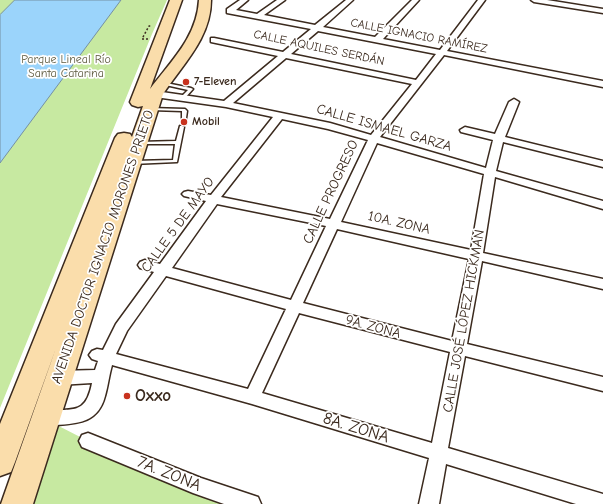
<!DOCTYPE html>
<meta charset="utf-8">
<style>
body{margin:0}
canvas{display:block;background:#fff}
</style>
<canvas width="603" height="504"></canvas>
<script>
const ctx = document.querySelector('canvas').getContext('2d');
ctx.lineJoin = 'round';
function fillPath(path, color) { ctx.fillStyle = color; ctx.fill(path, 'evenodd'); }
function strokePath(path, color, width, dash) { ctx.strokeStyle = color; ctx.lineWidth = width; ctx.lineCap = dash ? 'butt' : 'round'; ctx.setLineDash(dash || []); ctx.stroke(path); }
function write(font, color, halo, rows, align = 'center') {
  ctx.font = font + ' "Comic Neue",sans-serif'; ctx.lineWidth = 3.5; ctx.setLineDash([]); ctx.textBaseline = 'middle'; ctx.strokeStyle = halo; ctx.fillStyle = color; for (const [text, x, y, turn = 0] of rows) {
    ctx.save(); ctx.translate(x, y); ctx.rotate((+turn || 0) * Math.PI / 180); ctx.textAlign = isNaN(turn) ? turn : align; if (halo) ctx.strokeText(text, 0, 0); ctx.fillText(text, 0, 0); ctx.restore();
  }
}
const green = new Path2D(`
 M 0,0 L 167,0 L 152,34 L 0,408 Z
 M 45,419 L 88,441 L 224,495 L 219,504 L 17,504 Z`);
const water = new Path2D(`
 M 15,0 L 121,0 L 0,163 L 0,15 Z`);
const path = new Path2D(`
 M 148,39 L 142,39 L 149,26 L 152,26`);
const service = new Path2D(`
 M 161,82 L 191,88 L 193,89 L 184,99 L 182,99 L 180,98 L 188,90 L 161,84 Z
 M 149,108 L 185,109 L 187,111 L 186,118 L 184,119 L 182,118 L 182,111 L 151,110 L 149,110 Z
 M 180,126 L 182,126 L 184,127 L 177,162 L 132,164 L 131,163 L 134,161 L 173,160 L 175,144 L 139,144 L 137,143 L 139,142 L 176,141 Z`);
const minor = new Path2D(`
 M 240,0 L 248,0 L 236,10 L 257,14 L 277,0 L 285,0 L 264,15 L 315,25 L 346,0 L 353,0 L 323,27 L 375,37 L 412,0 L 419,0 L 383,39 L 440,50 L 478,0 L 485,0 L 447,51 L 603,81 L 603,87 L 444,55 L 380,137 L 486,168 L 493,140 L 461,132 L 460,130 L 465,127 L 495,134 L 509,102 L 514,99 L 519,102 L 505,137 L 603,161 L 603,167 L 503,142 L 496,171 L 603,201 L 603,209 L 495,177 L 483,253 L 603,279 L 603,289 L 482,261 L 467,344 L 603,377 L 603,391 L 465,356 L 448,448 L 603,494 L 603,504 L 576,504 L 446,464 L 439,504 L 419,504 L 429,458 L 252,404 L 112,365 C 109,375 108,386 105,396 C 97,427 72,423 45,426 L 39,424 L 37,419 L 39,414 C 67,404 85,421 92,383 L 59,385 L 53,383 L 51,378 L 53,373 L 59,371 L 95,370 L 98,361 L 92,359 L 89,355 L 92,351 L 97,349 L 103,350 L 116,324 L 154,272 L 140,268 L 138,265 L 140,262 L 145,260 L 160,264 L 206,201 L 184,196 L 182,194 L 184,192 L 188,191 L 211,195 L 273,117 L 226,107 L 155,97 L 150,94 L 155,91 L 224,101 L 278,56 L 211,42 L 211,38 L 214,38 L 283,52 L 311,29 L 227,13 L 227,9 ZM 318,31 L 436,54 L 416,80 L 291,54 ZM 286,58 L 412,84 L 371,135 L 330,123 L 233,103 ZM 282,119 L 328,129 L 368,140 L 330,219 L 221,197 ZM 377,143 L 484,174 L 471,250 L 341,222 ZM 217,204 L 326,226 L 291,300 L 172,268 ZM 337,229 L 469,259 L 452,341 L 303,303 ZM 166,276 L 286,309 L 248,389 L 116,354 L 127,331 ZM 299,313 L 450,352 L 432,443 L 262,393 Z
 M 531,0 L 547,0 L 603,9 L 603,13 L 534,2 Z
 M 88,433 L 201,478 L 258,497 L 261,504 L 224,504 L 193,493 L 82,447 L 79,441 L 82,435 Z`);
const trunk = new Path2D(`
 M 170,0 L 182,0 L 150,89 C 171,61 197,37 199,0 L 211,0 C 211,38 183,64 163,94 L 33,504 L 1,504 L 56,348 L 15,462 L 11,472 L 0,476 L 0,424 L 115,138 L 118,134 L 124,133 L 130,134 L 132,137 L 143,106 L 138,107 L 132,105 L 130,102 Z`);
const markers = [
 [186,82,4,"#c8321e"],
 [184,122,4,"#c8321e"],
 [127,396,4,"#c8321e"]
];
const farStreetnames = [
 ["CALLE IGNACIO RAMÍREZ",419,36,11],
 ["CALLE AQUILES SERDÁN",319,48,12]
];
const farParknames = [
 ["Parque Lineal Río",66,60],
 ["Santa Catarina",66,74]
];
const farPoinames = [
 ["7-Eleven",194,82],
 ["Mobil",192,122]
];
const streetNames = [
 ["CALLE ISMAEL GARZA",384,128,16],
 ["CALLE PROGRESO",331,192,-65],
 ["10A. ZONA",399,223,13],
 ["CALLE 5 DE MAYO",178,225,-54],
 ["AVENIDA DOCTOR IGNACIO MORONES PRIETO",103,247,-71],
 ["CALLE JOSÉ LÓPEZ HICKMAN",464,321,-80],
 ["9A. ZONA",373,327,15]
];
const nearPoinames = [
 ["Oxxo",135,396]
];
const nearStreetnames = [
 ["8A. ZONA",356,428,17],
 ["7A. ZONA",169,474,22]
];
fillPath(green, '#c7e9a1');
fillPath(water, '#9bd4fb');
strokePath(water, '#7590a3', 1);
strokePath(service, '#3b2a1e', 3);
strokePath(minor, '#3b2a1e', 3);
strokePath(trunk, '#3b2a1e', 3);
strokePath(path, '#3b2a1e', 1.5, [2, 2]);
fillPath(service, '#fff');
fillPath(minor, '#fff');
fillPath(trunk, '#faddab');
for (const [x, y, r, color] of markers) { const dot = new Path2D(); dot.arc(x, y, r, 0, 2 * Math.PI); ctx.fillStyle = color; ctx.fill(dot); strokePath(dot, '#fff', 1.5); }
write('12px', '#3b2a1e', '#fff', farStreetnames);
write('12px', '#5e5a3f', '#fff', farParknames);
write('bold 12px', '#3b2a1e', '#fff', farPoinames, 'left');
write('14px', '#3b2a1e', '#fff', streetNames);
write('bold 17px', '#3b2a1e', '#fff', nearPoinames, 'left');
write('17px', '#3b2a1e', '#fff', nearStreetnames);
</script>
